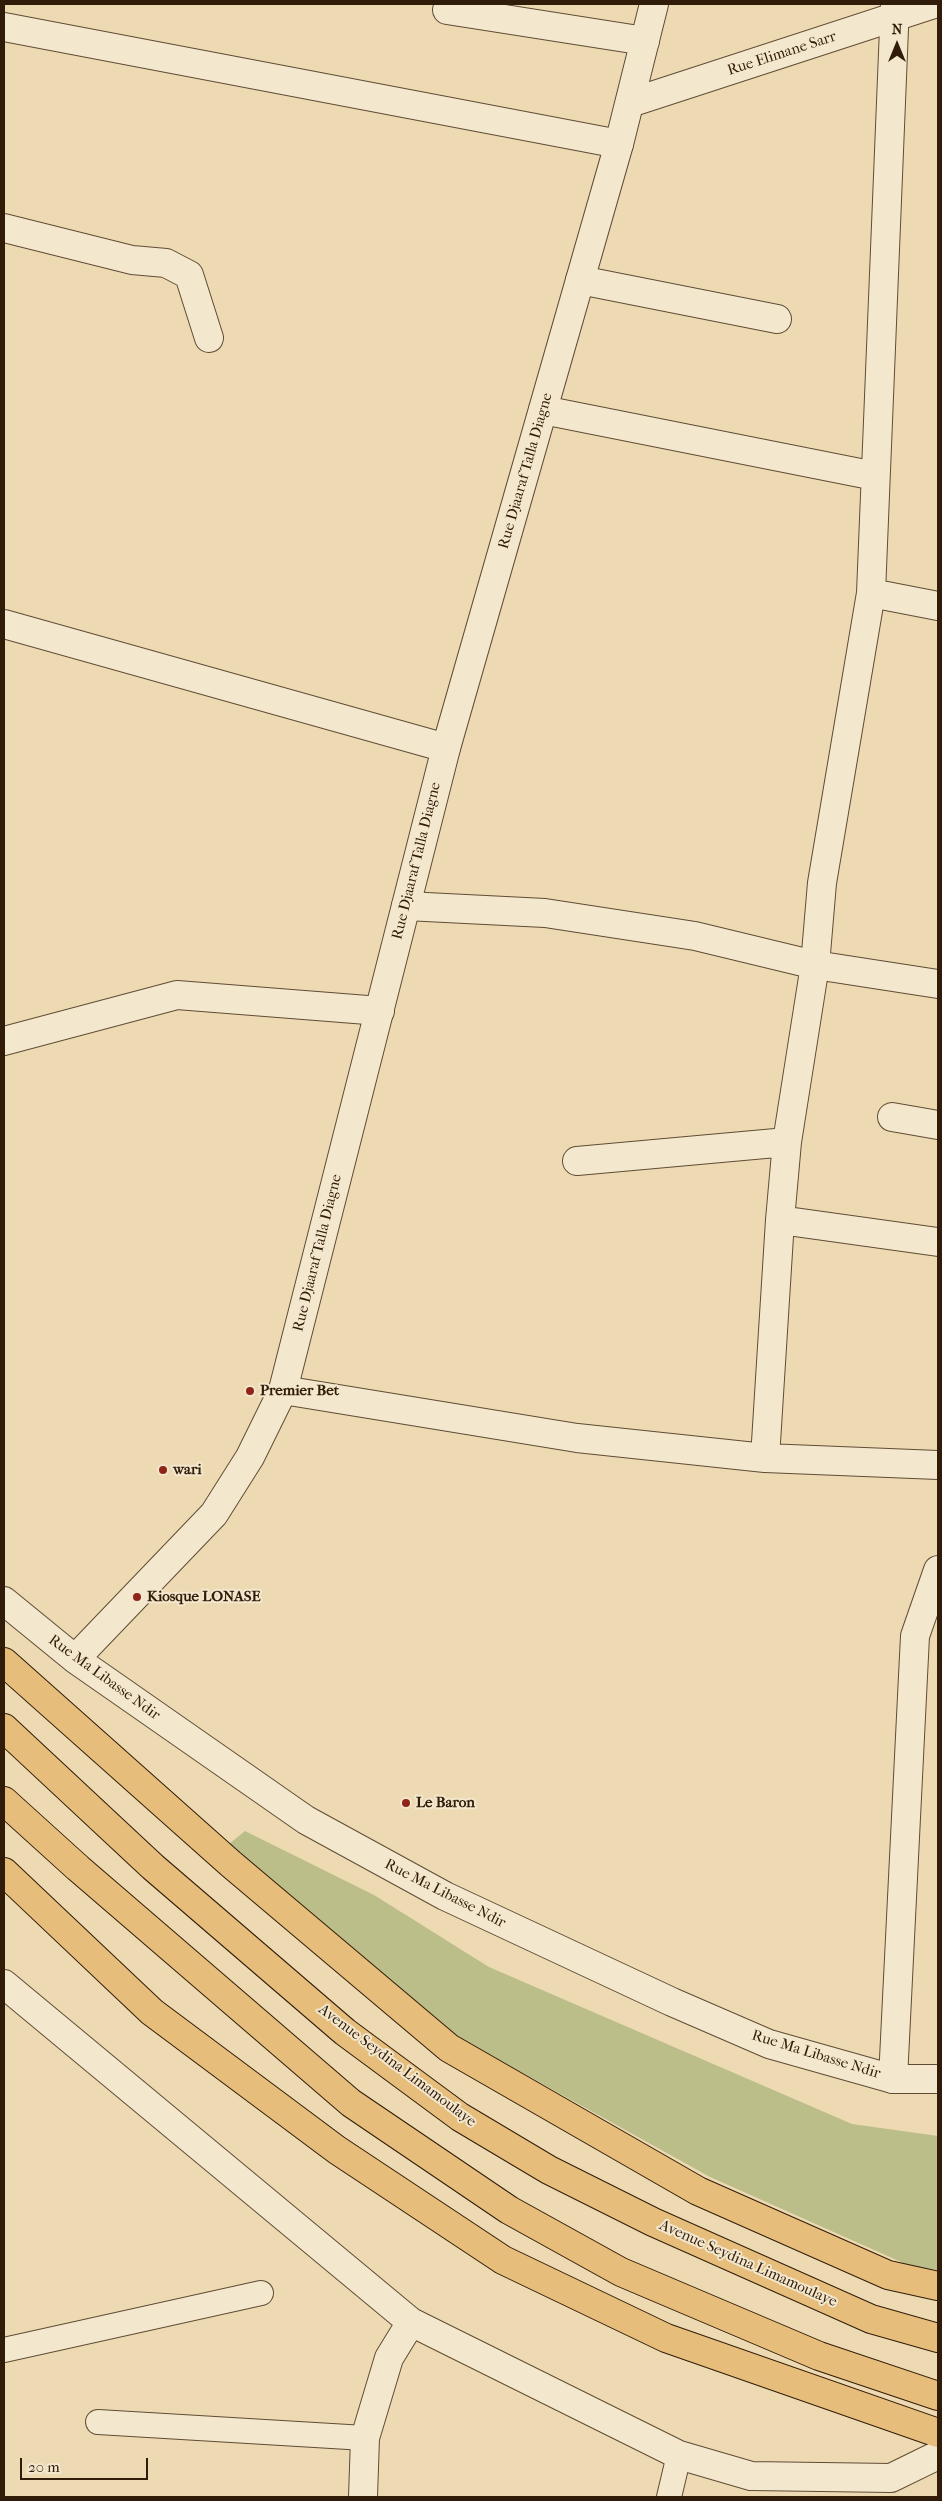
<!DOCTYPE html>
<style>
body{margin:0}
#map{position:relative;width:942px;height:2501px;overflow:hidden;background:#eddab3;font-family:"IM FELL French Canon",serif}
canvas{display:block}
.frame{position:absolute;inset:0;border:5px solid #311c09;pointer-events:none}
.north{position:absolute;left:872px;top:20px;width:50px;height:50px;-webkit-text-stroke:4px #f3e7ce;paint-order:stroke;rotate:0deg;font-size:14px;font-weight:700;line-height:20px;text-align:center;color:#311c09}
.north::after{content:'';display:block;margin:auto;width:18px;height:22px;background:#311c09;clip-path:polygon(50% 0,100% 100%,50% 72%,0 100%)}
.scale{position:absolute;left:20px;top:2458px;width:128px;height:22px;box-sizing:border-box;border:2px solid #311c09;border-top:0;padding-left:6px;font-size:15px;line-height:18px;white-space:nowrap;color:#311c09;-webkit-text-stroke:4px #f3e7ce;paint-order:stroke}
</style>
<div id="map">
<canvas width="942" height="2501"></canvas>
<div class="frame"></div>
<div class="north">N</div>
<div class="scale">20 m</div>
</div>
<script>
const ctx = document.querySelector('canvas').getContext('2d');
ctx.lineJoin = 'round';
function fillPath(path, color) { ctx.fillStyle = color; ctx.fill(path, 'evenodd'); }
function strokePath(path, color, width, dash) { ctx.strokeStyle = color; ctx.lineWidth = width; ctx.lineCap = dash ? 'butt' : 'round'; ctx.setLineDash(dash || []); ctx.stroke(path); }
function write(font, color, halo, rows, align = 'center') {
  ctx.font = font + ' "IM FELL French Canon",serif'; ctx.lineWidth = 4; ctx.setLineDash([]); ctx.textBaseline = 'middle'; ctx.strokeStyle = halo; ctx.fillStyle = color; for (const [text, x, y, turn = 0] of rows) {
    ctx.save(); ctx.translate(x, y); ctx.rotate((+turn || 0) * Math.PI / 180); ctx.textAlign = isNaN(turn) ? turn : align; if (halo) ctx.strokeText(text, 0, 0); ctx.fillText(text, 0, 0); ctx.restore();
  }
}
const green = new Path2D(`
 M 245,1831 L 374,1895 L 489,1967 L 852,2124 L 938,2136 L 938,2270 L 910,2266 L 710,2177 L 456,2036 L 380,1976 L 229,1844 Z`);
const service = new Path2D(`
 M 4,2350 L 261,2293
 M 98,2422 L 365,2438
 M 669,2497 L 679,2455`);
const minor = new Path2D(`
 M 447,10 L 645,41
 M 4,27 L 619,144
 M 4,228 L 132,260 L 166,263 L 189,275 L 209,338
 M 580,280 L 777,319
 M 543,410 L 875,476
 M 871,593 L 938,606
 M 4,624 L 446,748
 M 406,906 L 545,913 L 695,936 L 815,965 L 938,984
 M 4,1041 L 177,995 L 380,1011
 M 892,1117 L 938,1125
 M 577,1161 L 787,1142
 M 780,1220 L 938,1242
 M 283,1390 L 577,1438 L 765,1458 L 938,1465
 M 765,1458 L 780,1220 L 787,1142 L 815,965 L 822,883 L 871,593 L 895,4
 M 4,1984 L 411,2322 L 679,2455 L 751,2476 L 891,2478 L 938,2455
 M 893,2079 L 915,1636 L 938,1570
 M 363,2497 L 365,2438 L 389,2358 L 411,2322`);
const tertiary = new Path2D(`
 M 630,103 L 934,4
 M 4,1601 L 75,1659 L 306,1820 L 445,1896 L 672,2002 L 769,2044 L 893,2079 L 938,2079
 M 75,1659 L 214,1514 L 250,1457 L 283,1390 L 446,748 L 619,144 L 654,4`);
const trunk = new Path2D(`
 M 4,1662 L 231,1864 L 449,2048 L 698,2191 L 888,2275 L 938,2286
 M 4,1728 L 153,1867 L 345,2032 L 460,2117 L 549,2170 L 653,2222 L 871,2319 L 938,2338
 M 4,1801 L 78,1868 L 351,2103 L 509,2210 L 621,2272 L 819,2356 L 938,2396
 M 4,1872 L 152,2012 L 337,2150 L 503,2260 L 666,2338 L 938,2433`);
const markers = [
 [250,1391,5,"#8f2418"],
 [163,1470,5,"#8f2418"],
 [137,1597,5,"#8f2418"],
 [406,1803,5,"#8f2418"]
];
const streetNames = [
 ["Rue Elimane Sarr",782,54,-18],
 ["Rue Djaaraf Talla Diagne",526,471,-74],
 ["Rue Djaaraf Talla Diagne",417,861,-76],
 ["Rue Djaaraf Talla Diagne",318,1253,-76],
 ["Rue Ma Libasse Ndir",104,1678,36],
 ["Rue Ma Libasse Ndir",445,1894,27],
 ["Rue Ma Libasse Ndir",816,2055,17],
 ["Avenue Seydina Limamoulaye",397,2066,37],
 ["Avenue Seydina Limamoulaye",748,2264,24]
];
const poiNames = [
 ["Premier Bet",260,1391],
 ["wari",173,1470],
 ["Kiosque LONASE",147,1597],
 ["Le Baron",416,1803]
];
fillPath(green, '#bcbe8a');
strokePath(service, '#604c34', 26);
strokePath(minor, '#604c34', 30);
strokePath(tertiary, '#604c34', 30);
strokePath(trunk, '#311c09', 30);
strokePath(service, '#f3e7ce', 24);
strokePath(minor, '#f3e7ce', 28);
strokePath(tertiary, '#f3e7ce', 28);
strokePath(trunk, '#e6bd7a', 28);
for (const [x, y, r, color] of markers) { const dot = new Path2D(); dot.arc(x, y, r, 0, 2 * Math.PI); ctx.fillStyle = color; ctx.fill(dot); strokePath(dot, '#f3e7ce', 2); }
write('15px', '#311c09', '#f3e7ce', streetNames);
write('bold 15px', '#311c09', '#f3e7ce', poiNames, 'left');
</script>
